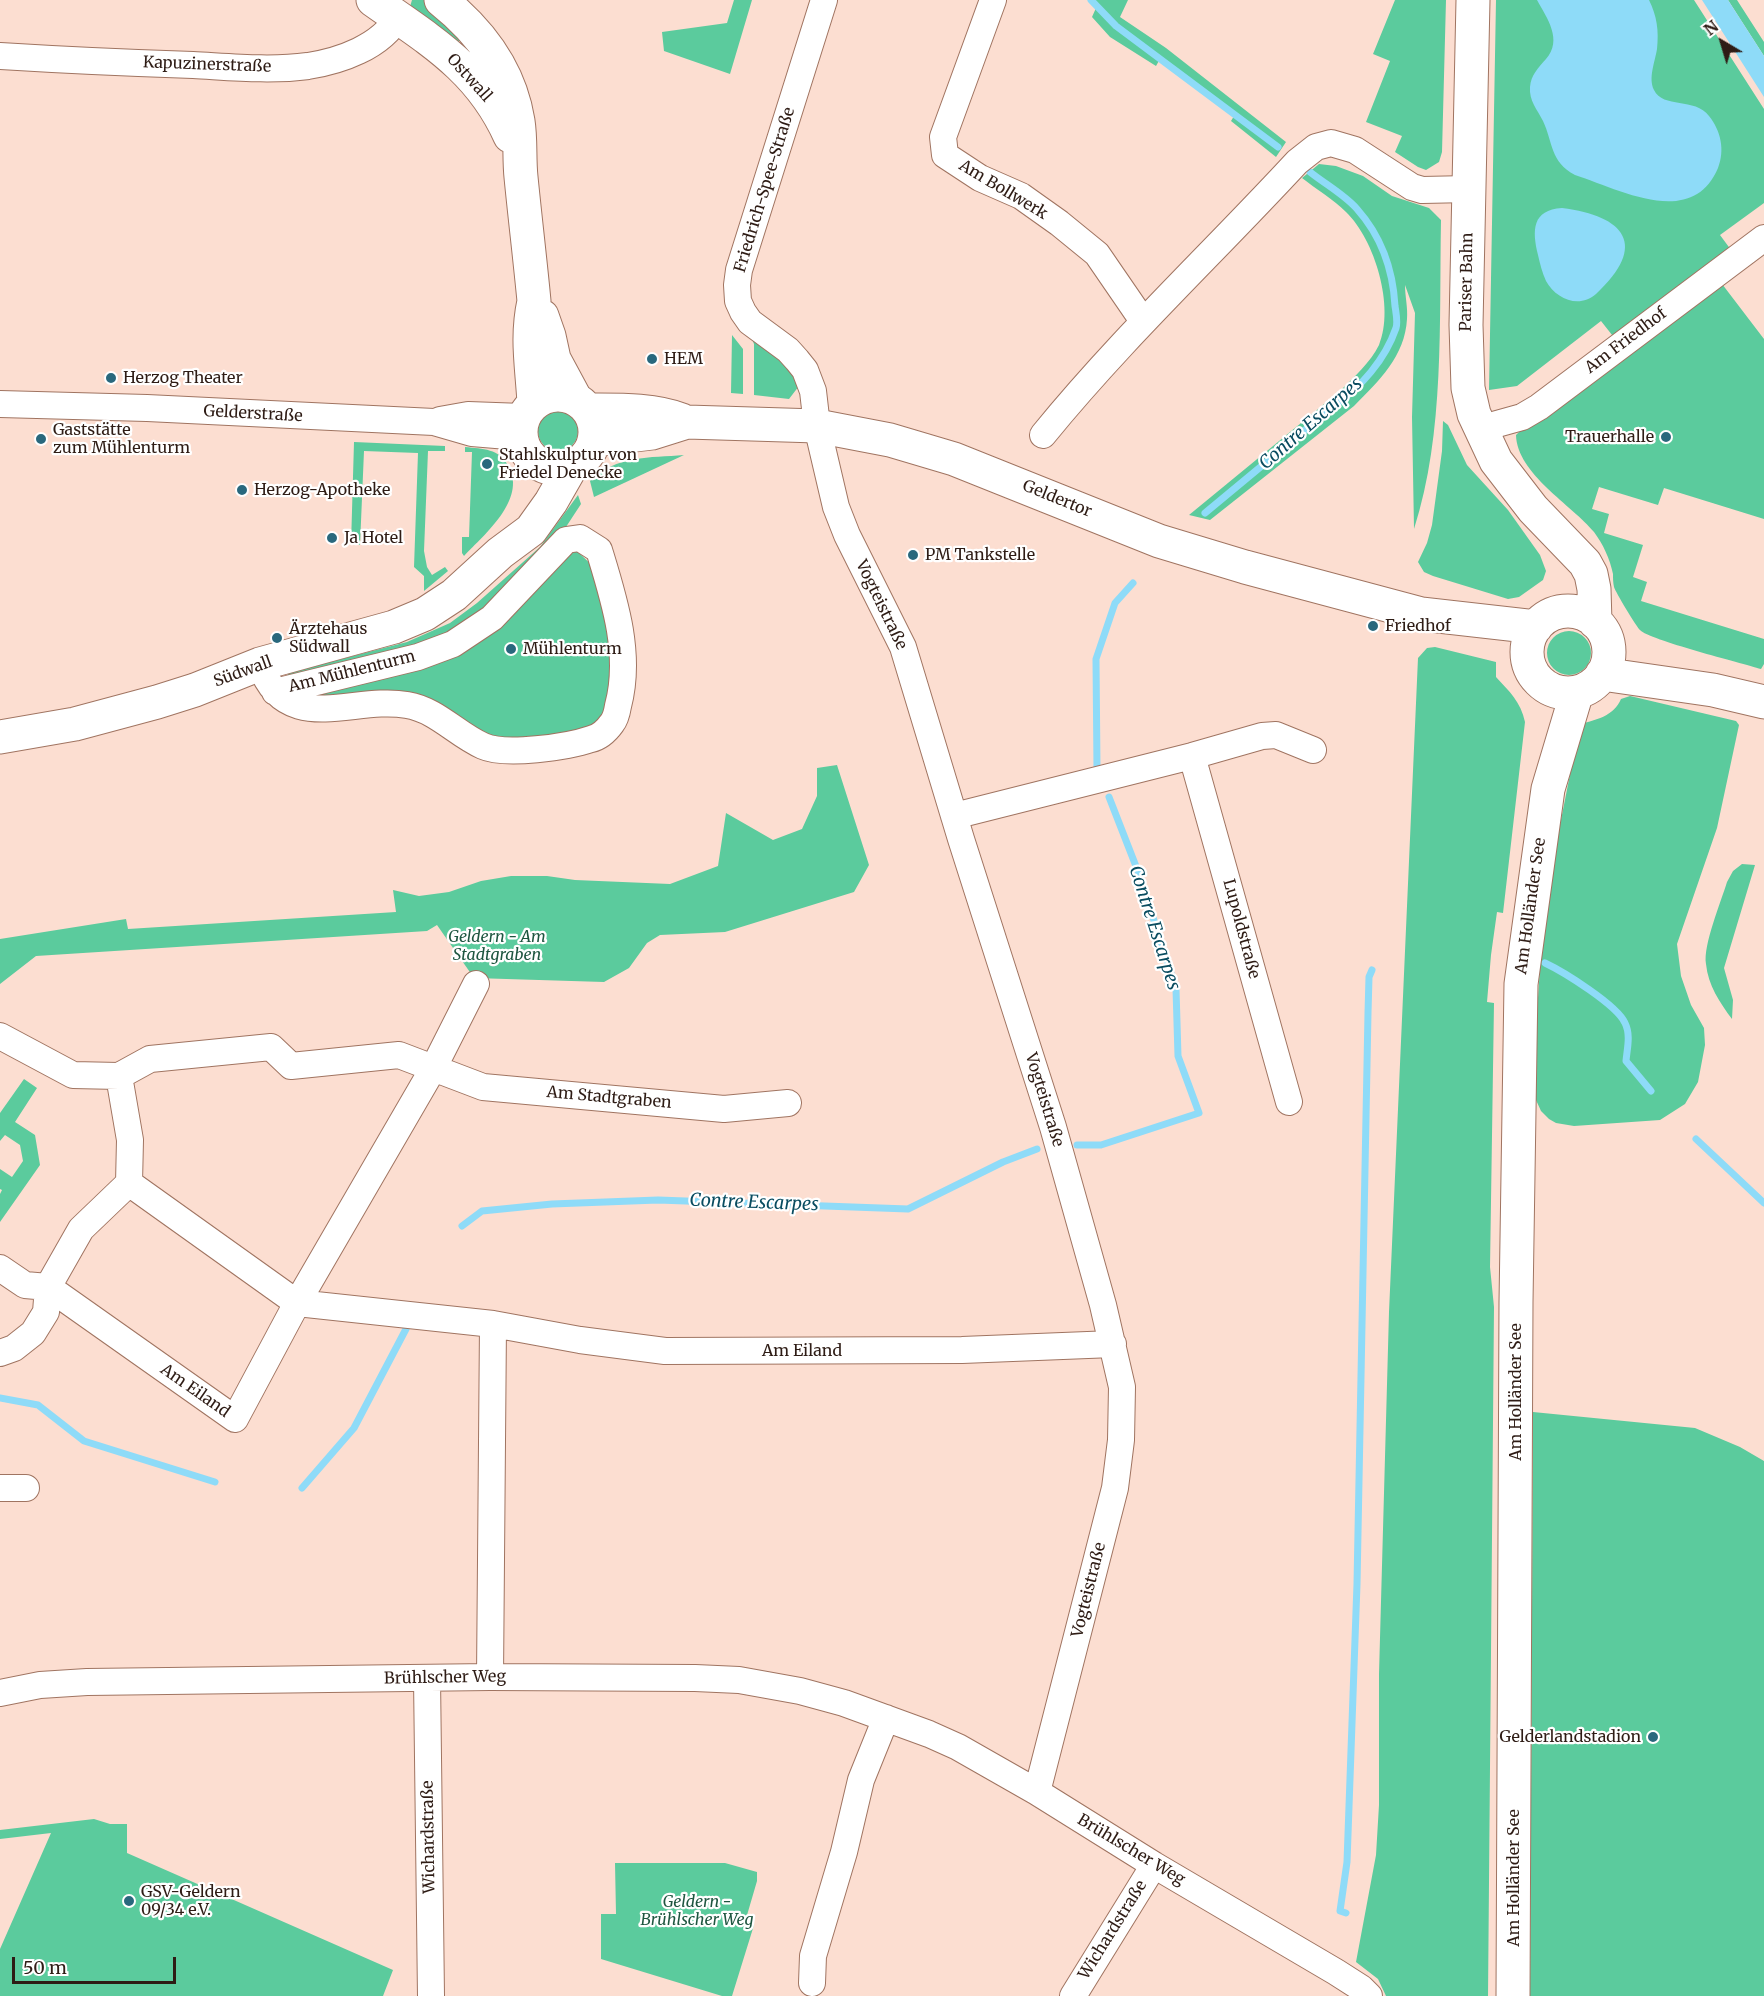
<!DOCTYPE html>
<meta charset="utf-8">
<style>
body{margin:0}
#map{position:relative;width:1764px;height:1996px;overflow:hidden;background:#fcded1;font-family:Merriweather,serif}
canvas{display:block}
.north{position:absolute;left:1692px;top:12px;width:60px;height:60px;-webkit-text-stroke:4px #fff;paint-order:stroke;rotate:322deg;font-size:16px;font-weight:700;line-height:24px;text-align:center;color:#2e1c15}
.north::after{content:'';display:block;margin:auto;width:21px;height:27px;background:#2e1c15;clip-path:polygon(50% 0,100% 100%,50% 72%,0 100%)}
.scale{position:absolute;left:12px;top:1957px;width:164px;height:27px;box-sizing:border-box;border:3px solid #2e1c15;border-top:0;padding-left:8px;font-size:18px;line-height:21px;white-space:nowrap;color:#2e1c15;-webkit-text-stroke:4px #fff;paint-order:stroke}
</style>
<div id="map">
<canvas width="1764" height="1996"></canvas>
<div class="north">N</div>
<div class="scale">50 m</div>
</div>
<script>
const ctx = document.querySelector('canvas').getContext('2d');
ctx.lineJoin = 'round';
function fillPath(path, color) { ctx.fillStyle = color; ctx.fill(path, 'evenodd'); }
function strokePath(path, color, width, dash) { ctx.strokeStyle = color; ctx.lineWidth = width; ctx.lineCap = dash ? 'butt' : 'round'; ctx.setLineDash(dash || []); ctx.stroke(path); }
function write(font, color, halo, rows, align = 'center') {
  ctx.font = font + ' Merriweather,serif'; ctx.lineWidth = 4.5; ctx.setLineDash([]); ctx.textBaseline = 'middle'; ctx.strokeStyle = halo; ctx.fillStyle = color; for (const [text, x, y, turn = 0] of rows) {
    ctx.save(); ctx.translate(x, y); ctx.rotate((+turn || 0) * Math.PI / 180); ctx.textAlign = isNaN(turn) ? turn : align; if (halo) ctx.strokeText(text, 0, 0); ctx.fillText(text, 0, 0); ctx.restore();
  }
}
const green = new Path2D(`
 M 412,0 L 426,0 L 469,38 L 456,42 L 409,10 Z
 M 734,0 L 752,0 L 730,74 L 664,51 L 662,32 L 727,23 Z
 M 1089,0 L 1128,0 L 1120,17 L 1166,48 L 1286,142 L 1276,157 L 1231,121 L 1234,116 L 1160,59 L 1156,66 L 1110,37 L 1092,17 L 1096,8 Z
 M 1395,0 L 1446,0 L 1442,152 L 1439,162 L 1426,170 L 1418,167 L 1395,152 L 1402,136 L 1366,122 L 1390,61 L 1373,54 Z
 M 1496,0 L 1694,0 L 1764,109 L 1764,203 L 1720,235 L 1734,254 L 1616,340 L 1601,321 L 1517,386 L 1489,390 Z
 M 1728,0 L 1737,0 L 1764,42 L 1764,56 Z
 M 1319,164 L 1336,166 L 1363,176 L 1392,196 L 1429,208 L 1441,220 C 1439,321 1445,433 1414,529 L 1412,417 L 1415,313 L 1405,285 C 1405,296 1408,308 1407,319 C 1405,356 1379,381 1354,406 L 1210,520 L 1189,515 L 1340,391 C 1353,378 1371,362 1379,345 C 1395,307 1375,240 1346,212 C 1333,199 1316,189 1302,178 Z
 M 1719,280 L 1764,339 L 1764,519 L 1664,488 L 1658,505 L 1599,487 L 1592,509 L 1609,514 L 1604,533 L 1643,545 L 1633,577 L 1647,582 L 1641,601 L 1764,639 L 1764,664 L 1761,669 C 1742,663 1649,640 1640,630 C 1636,626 1616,593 1614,587 C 1613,583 1613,578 1613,574 C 1610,559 1603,544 1594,532 C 1572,505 1517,474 1516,435 L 1523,428 Z
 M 732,335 L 743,349 L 743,394 L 731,393 Z
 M 752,339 L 757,339 L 795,372 L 799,386 L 789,399 L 754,395 L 754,344 Z
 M538 431a20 20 0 1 1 40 0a20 20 0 1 1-40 0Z
 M 1443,421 L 1448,425 L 1467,465 L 1508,510 L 1540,555 L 1546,571 L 1543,580 L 1519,597 L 1508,599 L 1433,576 L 1424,572 L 1418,562 L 1427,543 L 1432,525 L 1442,451 Z
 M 354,442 L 445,446 L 445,451 L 428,451 L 424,551 L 427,567 L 432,575 L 445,567 L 448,571 L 424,591 L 424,576 L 414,567 L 418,453 L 364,451 L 360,545 L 351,545 Z
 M 465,447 C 483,449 499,448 509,467 C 526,500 485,534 464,556 L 462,553 L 462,537 L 469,537 L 472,452 L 465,452 Z
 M 684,455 L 594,497 L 590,481 C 616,455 650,458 684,455 Z
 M 578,495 L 581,504 L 564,530 L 525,576 L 453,637 L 290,679 L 287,673 L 407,642 L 450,623 L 477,603 L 540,547 Z
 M 576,550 L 600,573 L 613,619 L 608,715 L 582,735 L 497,742 L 449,716 L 325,702 L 304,691 L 409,666 L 559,556 Z
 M1547 653a22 22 0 1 1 44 0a22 22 0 1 1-44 0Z
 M 1435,647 L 1496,662 L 1496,677 C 1509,691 1521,702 1525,722 L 1503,913 L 1497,912 L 1491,955 L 1487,1002 L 1494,1003 L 1490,1267 L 1494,1307 L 1488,1996 L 1386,1996 L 1378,1979 L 1356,1962 L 1376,1855 L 1379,1805 L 1379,1674 L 1389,1312 L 1418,658 L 1427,648 Z
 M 1630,696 L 1736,721 L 1739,725 L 1717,828 L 1677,944 L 1681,976 L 1691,1005 L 1704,1028 L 1705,1045 L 1698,1082 L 1685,1104 L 1660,1120 L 1574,1126 L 1556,1123 L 1549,1119 L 1541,1111 L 1536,1100 L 1533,1072 L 1541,953 L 1557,840 L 1580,724 C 1596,720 1614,716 1621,699 Z
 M 837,765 L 869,865 L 854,892 L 725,932 L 660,935 L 647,943 L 629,968 L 604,982 L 474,978 L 437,925 L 427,931 L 36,956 L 0,984 L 0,939 L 126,919 L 128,929 L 396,912 L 393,890 L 419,896 L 449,892 L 481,881 L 511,876 L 547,876 L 575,880 L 670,884 L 718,866 L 726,813 L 773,840 L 802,829 L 817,796 L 817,768 Z
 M 1742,864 L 1755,865 L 1724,968 L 1733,1000 L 1732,1019 C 1720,1003 1708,985 1706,964 C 1703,945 1721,902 1727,882 L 1733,871 Z
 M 24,1079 L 37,1088 L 15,1122 L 35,1135 L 40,1165 L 0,1222 L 0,1194 L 2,1190 L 0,1189 L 0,1169 L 12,1177 L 23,1161 L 20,1145 L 5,1135 L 0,1141 L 0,1113 Z
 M 1533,1412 L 1695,1428 L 1740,1447 L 1764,1461 L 1764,1996 L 1530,1996 Z
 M 94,1819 L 110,1824 L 127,1824 L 127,1853 L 393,1970 L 383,1996 L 0,1996 L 0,1949 L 51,1833 L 0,1839 L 0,1830 Z
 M 615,1863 L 725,1863 L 757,1872 L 757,1881 L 745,1922 L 754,1925 L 732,1996 L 722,1996 L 601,1959 L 601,1914 L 616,1914 Z`);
const water = new Path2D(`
 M 1537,0 L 1649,0 C 1657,16 1659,31 1657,49 C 1655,62 1648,78 1654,90 C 1663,109 1695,97 1709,116 C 1721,131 1725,150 1718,168 C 1692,230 1619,189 1575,175 C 1550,162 1553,142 1543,121 C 1537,109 1529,101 1530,87 C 1531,75 1538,68 1546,59 C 1563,40 1547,18 1537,0 Z
 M 1702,0 L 1728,0 L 1764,56 L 1764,97 Z
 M 1562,208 C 1625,216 1649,245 1596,294 C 1579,309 1556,299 1546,281 C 1542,272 1540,264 1538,255 C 1532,230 1532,210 1562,208 Z`);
const stream = new Path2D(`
 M 1091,0 L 1116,26 L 1278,147
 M 1205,513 L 1334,406 C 1361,387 1385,360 1396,328 C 1398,322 1396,313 1395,306 C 1393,270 1381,236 1357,209 C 1345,195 1325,184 1310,172
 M 1097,769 L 1096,659 L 1115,603 L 1133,583
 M 1545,963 C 1564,972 1617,1005 1625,1023 C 1631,1035 1627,1049 1626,1061 L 1651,1091
 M 1696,1139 L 1764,1203
 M 1077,1145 L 1101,1145 L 1199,1113 L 1178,1056 L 1176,989 L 1139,874 L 1109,797
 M 462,1226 L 482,1211 L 552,1204 L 658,1200 L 908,1209 L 1003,1162 L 1037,1149
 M 0,1398 L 38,1405 L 84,1441 L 215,1482
 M 302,1488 L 354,1428 L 406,1329
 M 1346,1913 L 1340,1911 L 1347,1862 L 1357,1584 L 1368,1013 L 1369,977 L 1372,970`);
const street = new Path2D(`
 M 824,0 L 739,270 L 737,285 L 738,301 L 743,312 L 750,322 L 788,350 L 797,360 L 805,370 L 813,391 L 817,426 L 836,507 L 847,535 L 903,647 L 961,839 L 1053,1127 L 1103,1305 L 1122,1387 L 1121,1440 L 1115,1488 L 1037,1792
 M 993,0 L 943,137 L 945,155 L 980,178 L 1021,196 L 1059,223 L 1097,254 L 1143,321
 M 0,56 C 64,60 129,63 193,65 C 231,67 270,71 308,66 C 340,61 381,47 398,17
 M 0,404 L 147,408 L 434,422 L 472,433 L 508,436 L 521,440
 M 440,420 L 468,415 L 523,417
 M 1479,429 L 1522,417 L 1539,407 L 1764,238
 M 1043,435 C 1122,338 1213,253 1297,162 L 1316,147 L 1331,143 L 1355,150 L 1412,187 L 1422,190 L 1469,189
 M 260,664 C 286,738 353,695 407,705 C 437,710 456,734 483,746 C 505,756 568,747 591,739 C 600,737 607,730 612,723 C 616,718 617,712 618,706 C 632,654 614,599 599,550 L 580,538 L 566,540 L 492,618 L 453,644 L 418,657 L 275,692
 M 1192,756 L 1289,1102
 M 954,816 L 1192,756 L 1262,736 L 1276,735 L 1313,750
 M 0,1036 L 73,1075 L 119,1076 L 130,1140 L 129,1183 L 81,1229 L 48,1287 L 46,1312 L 33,1333 L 14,1348 L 0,1353
 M 119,1076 L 150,1059 L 271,1047 L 291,1066 L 399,1055 L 483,1087 L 724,1109 L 788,1103
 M 129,1183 L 297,1303 L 493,1324 L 580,1340 L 665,1351 L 962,1350 L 1113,1344
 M 0,1268 L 25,1285 L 48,1287 L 235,1419 L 297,1303 L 434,1067 L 476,984
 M 0,1488 L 26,1488
 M 490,1677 L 493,1324
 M 427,1678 L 431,1996
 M 0,1693 L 40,1685 L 87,1682 L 490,1677 L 695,1678 L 739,1680 L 800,1691 L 844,1703 L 929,1734 L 958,1747 L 1037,1792 L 1154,1865 L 1336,1972 L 1361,1988 L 1369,1996
 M 812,1983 L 813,1956 L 844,1852 L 861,1780 L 886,1718
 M 1073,1996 L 1154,1865`);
const secondary = new Path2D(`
 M 373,0 C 431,41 480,69 510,136
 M 441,0 C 480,31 510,71 518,121 C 521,140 519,158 521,177 C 525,218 530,259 534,301 C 526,338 532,366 534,403
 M 1473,0 L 1466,325 L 1468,388 L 1474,414 L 1496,461 L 1533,509 L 1585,563 L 1591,574 L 1594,589 L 1595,622
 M 542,316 L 549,336 L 554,359 L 575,398
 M521 432a37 37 0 1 1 74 0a37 37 0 1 1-74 0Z
 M 589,410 C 619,410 654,409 682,420
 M 594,440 L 652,433 L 687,422 L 817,426 L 890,440 L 954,459 L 1159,541 L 1245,567 L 1421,614 L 1536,627
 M1527 652a41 41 0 1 1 82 0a41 41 0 1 1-82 0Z
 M 1602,674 L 1713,690 L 1764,702
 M 0,737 L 75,724 L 157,702 L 195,690 L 260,664 L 394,627 L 425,614 L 454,595 L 500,553 L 531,530 L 551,502 L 571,467
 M 1513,1996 L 1516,1302 L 1521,984 L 1548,789 L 1577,692`);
const markers = [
 [652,359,6,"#29687d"],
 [111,378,6,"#29687d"],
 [1666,437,6,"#29687d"],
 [41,439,6,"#29687d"],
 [487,464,6,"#29687d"],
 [242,490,6,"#29687d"],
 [332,538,6,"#29687d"],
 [913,555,6,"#29687d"],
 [1373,626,6,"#29687d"],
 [277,638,6,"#29687d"],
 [511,649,6,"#29687d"],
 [1653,1737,6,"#29687d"],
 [129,1901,6,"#29687d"]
];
const streetNames = [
 ["Kapuzinerstraße",207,65,2],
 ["Ostwall",469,78,48],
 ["Friedrich-Spee-Straße",765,190,-73],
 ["Am Bollwerk",1003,190,31],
 ["Pariser Bahn",1467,282,-89],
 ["Am Friedhof",1626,341,-37],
 ["Gelderstraße",253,414,3],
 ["Geldertor",1057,499,22],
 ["Vogteistraße",881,605,64],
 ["Südwall",243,672,-20],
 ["Am Mühlenturm",352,672,-14],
 ["Am Holländer See",1531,906,-82],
 ["Lupoldstraße",1241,929,75],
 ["Am Stadtgraben",609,1098,5],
 ["Vogteistraße",1044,1100,73],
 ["Am Eiland",802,1351],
 ["Am Eiland",195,1391,35],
 ["Am Holländer See",1516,1392,-90],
 ["Vogteistraße",1089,1590,-76],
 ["Brühlscher Weg",445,1678,-1],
 ["Wichardstraße",429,1837,-91],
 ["Brühlscher Weg",1131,1850,31],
 ["Am Holländer See",1514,1878,-90],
 ["Wichardstraße",1113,1930,-58]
];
const poiNames = [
 ["HEM",664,359],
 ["Herzog Theater",123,378],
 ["Gaststätte",53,430],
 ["zum Mühlenturm",53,448],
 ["Trauerhalle",1654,437,"right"],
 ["Stahlskulptur von",499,455],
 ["Friedel Denecke",499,473],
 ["Herzog-Apotheke",254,490],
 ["Ja Hotel",344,538],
 ["PM Tankstelle",925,555],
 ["Friedhof",1385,626],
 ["Ärztehaus",289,629],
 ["Südwall",289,647],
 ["Mühlenturm",523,649],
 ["Gelderlandstadion",1641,1737,"right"],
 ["GSV-Geldern",141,1892],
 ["09/34 e.V.",141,1910]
];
const parkNames = [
 ["Geldern - Am",497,937],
 ["Stadtgraben",497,955],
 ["Geldern -",697,1902],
 ["Brühlscher Weg",697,1920]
];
const waterNames = [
 ["Contre Escarpes",1311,424,-41],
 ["Contre Escarpes",1154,928,72],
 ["Contre Escarpes",754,1203,2]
];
fillPath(green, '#5bcb9d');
fillPath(water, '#8edbf8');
strokePath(stream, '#8edbf8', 7);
strokePath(street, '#a07461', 28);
strokePath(secondary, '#a07461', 35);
strokePath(street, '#fff', 26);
strokePath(secondary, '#fff', 33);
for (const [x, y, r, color] of markers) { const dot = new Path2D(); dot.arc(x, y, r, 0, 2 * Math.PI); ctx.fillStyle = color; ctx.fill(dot); strokePath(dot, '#fff', 2); }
write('16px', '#2e1c15', '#fff', streetNames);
write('16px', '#2e1c15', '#fff', poiNames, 'left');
write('italic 16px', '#1e5640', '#fff', parkNames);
write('italic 18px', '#094c60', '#fff', waterNames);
</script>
